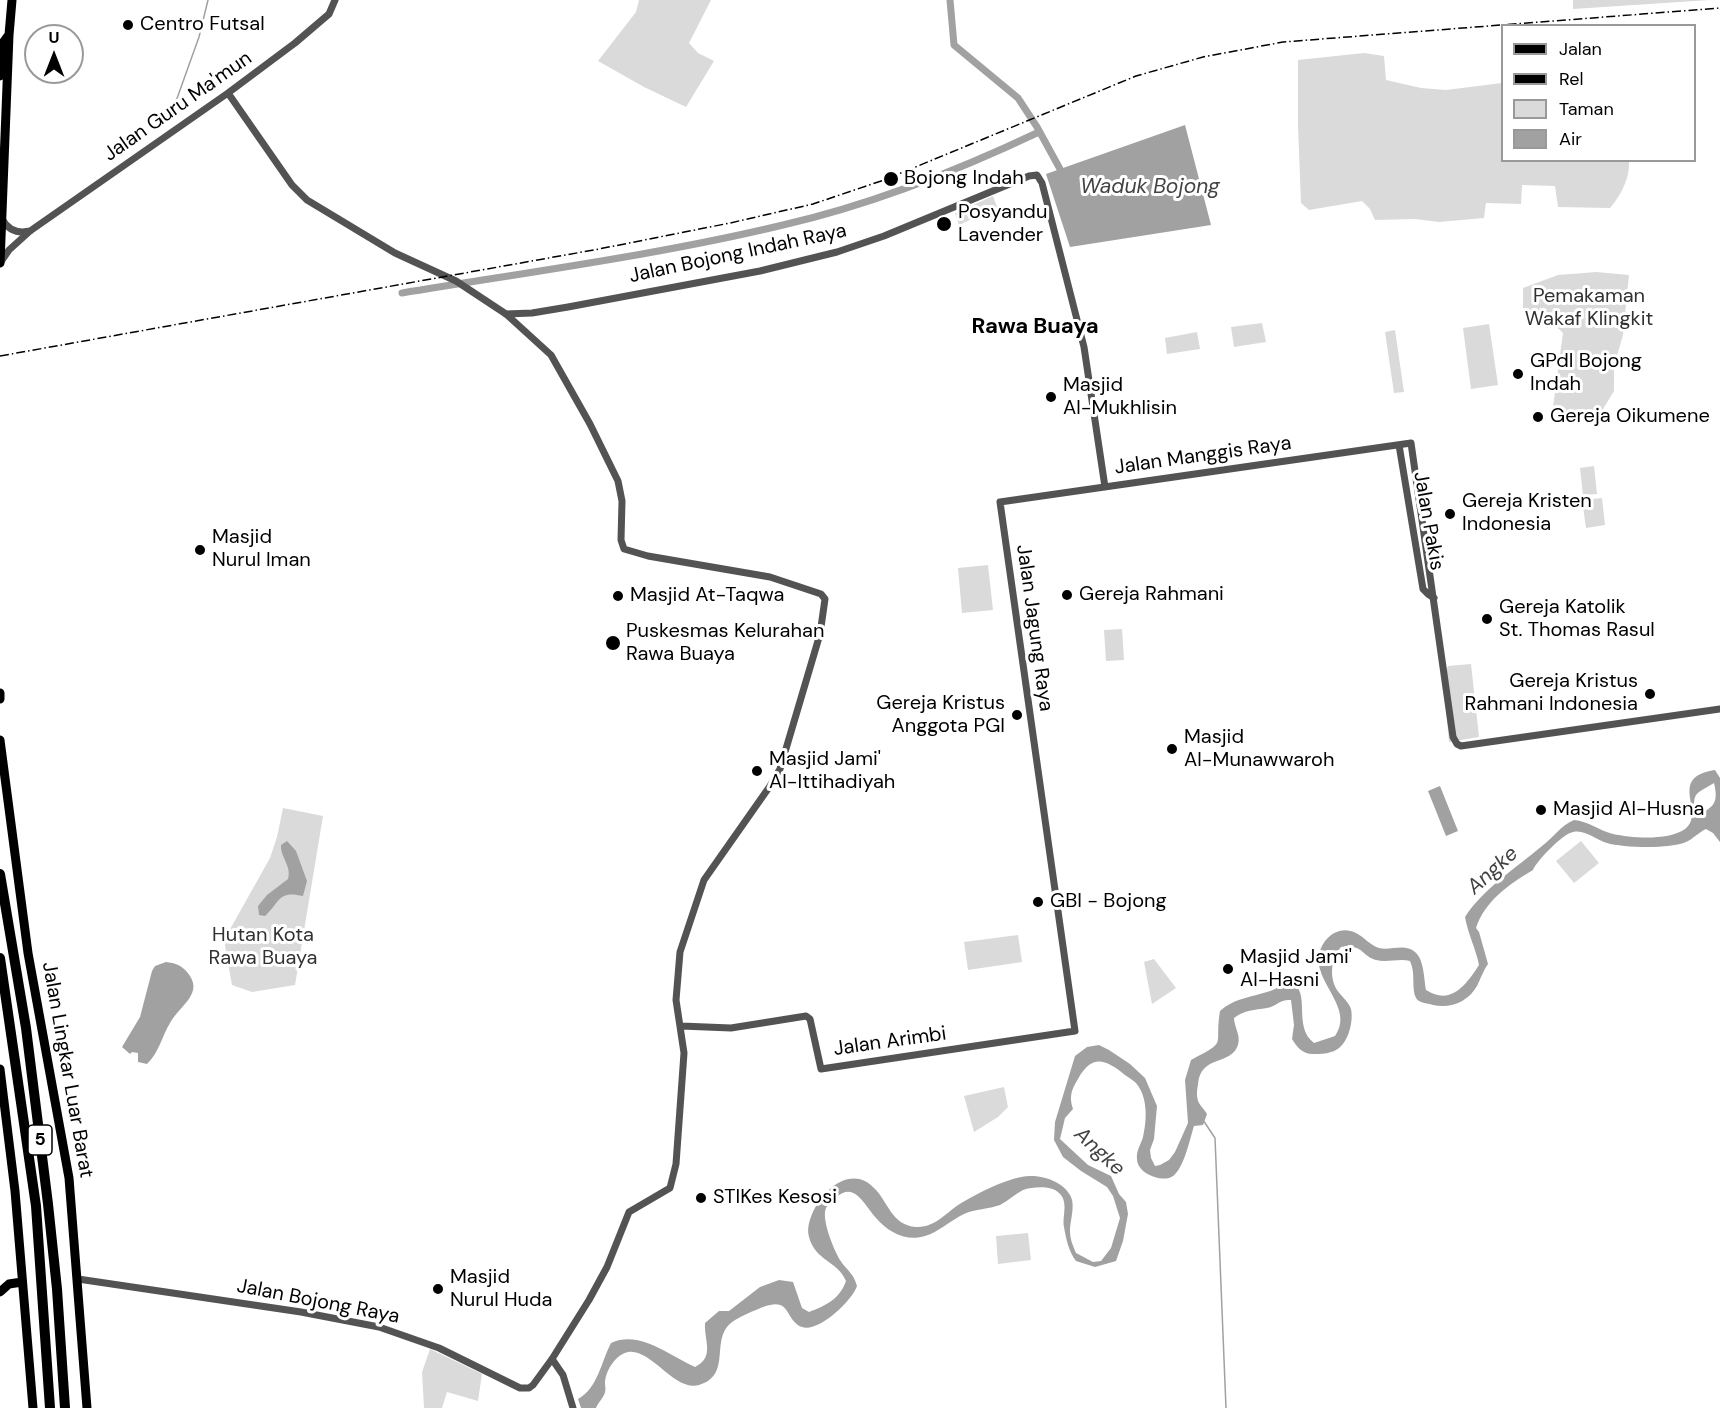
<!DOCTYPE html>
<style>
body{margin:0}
#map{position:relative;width:1720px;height:1408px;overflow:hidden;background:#fff;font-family:"DM Sans",sans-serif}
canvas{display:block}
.legend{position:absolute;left:1501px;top:24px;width:195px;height:138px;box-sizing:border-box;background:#fff;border:2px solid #999;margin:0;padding:8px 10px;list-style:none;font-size:18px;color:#000}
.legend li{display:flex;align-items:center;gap:12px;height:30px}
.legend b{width:30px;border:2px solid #999}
.north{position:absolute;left:24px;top:24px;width:60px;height:60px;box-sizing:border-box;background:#fff;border:2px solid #999;border-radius:50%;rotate:0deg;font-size:16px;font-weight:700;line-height:24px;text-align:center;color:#000}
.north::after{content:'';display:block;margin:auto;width:21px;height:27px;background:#000;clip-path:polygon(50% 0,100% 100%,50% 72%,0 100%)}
</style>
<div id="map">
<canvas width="1720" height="1408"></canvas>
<ul class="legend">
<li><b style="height:8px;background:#000"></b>Jalan</li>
<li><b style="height:8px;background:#000"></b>Rel</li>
<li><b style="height:16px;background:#dadada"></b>Taman</li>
<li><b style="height:16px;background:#a1a1a1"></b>Air</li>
</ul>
<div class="north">U</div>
</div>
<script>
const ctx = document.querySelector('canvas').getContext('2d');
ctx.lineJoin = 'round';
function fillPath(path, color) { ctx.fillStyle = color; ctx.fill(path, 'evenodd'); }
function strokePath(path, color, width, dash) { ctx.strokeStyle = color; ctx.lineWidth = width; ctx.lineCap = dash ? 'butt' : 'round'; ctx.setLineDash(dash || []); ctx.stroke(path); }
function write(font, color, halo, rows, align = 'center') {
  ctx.font = font + ' "DM Sans",sans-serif'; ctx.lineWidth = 6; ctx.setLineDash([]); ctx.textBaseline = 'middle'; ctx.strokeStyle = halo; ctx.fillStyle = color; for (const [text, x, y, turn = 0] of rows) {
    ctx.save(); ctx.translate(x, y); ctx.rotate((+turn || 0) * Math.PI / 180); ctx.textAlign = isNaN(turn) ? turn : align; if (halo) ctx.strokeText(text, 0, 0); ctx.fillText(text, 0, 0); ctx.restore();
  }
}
const green = new Path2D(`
 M 639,0 L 711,0 L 689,43 L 698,53 L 714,61 L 686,107 L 644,87 L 598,61 L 636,12 Z
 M 1573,0 L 1710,0 L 1573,9 Z
 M 1364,53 L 1384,56 L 1386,80 L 1421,88 L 1446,90 L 1502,83 L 1502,160 L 1629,161 C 1630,178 1621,195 1610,208 L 1558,207 L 1555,186 L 1522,185 L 1521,204 L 1486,203 L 1484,218 L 1439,222 L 1415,219 L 1375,220 L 1370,209 L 1362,201 L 1309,210 L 1301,203 L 1298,126 L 1298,60 Z
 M 993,196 L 997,207 L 959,225 L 955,213 Z
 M 1596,272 L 1629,275 L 1623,335 L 1614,366 L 1614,391 L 1600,414 L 1552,414 L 1563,333 L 1559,329 L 1523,310 L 1523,288 L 1558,275 Z
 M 1262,323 L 1266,342 L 1234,347 L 1231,327 Z
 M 1489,324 L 1498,385 L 1471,389 L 1463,328 Z
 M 1395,330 L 1404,392 L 1394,393 L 1385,332 Z
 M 1197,332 L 1200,349 L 1167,354 L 1165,338 Z
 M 1594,466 L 1597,494 L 1583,495 L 1580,468 Z
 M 1602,498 L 1605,525 L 1586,528 L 1582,500 Z
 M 988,565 L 993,610 L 962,613 L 958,568 Z
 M 1122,629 L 1124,660 L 1106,661 L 1104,630 Z
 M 1471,664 L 1479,737 L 1449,742 L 1443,679 L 1448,666 Z
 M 283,808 L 323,816 L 295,985 L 252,992 L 232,985 L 224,940 L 270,858 L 277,837 Z
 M 1581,841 L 1599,863 L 1574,883 L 1556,861 Z
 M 1018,935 L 1022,962 L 968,970 L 964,942 Z
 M 1154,959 L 1176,988 L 1152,1004 L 1144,962 Z
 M 1004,1087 L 1008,1107 L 998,1117 L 974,1132 L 964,1096 Z
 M 1028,1233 L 1031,1260 L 998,1264 L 996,1236 Z
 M 430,1349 L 482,1374 L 478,1401 L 447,1392 L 442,1408 L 424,1408 L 422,1372 Z`);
const water = new Path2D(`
 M 1185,125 L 1211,225 L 1070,247 L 1046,174 Z
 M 1715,770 L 1720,778 L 1720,842 L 1713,833 L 1706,829 C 1699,832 1693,839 1686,842 C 1671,849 1624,848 1607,843 C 1596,840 1585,829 1573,832 C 1562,834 1537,861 1533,870 C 1509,884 1485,901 1476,928 L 1479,932 L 1488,964 C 1483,971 1481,978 1477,986 C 1468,1002 1450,1009 1433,1005 C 1427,1003 1419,1003 1416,998 C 1411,989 1416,973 1410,961 C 1399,958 1387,963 1376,960 C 1361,956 1364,944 1341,947 C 1331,958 1329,977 1337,990 C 1341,996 1349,1002 1351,1009 C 1354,1023 1347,1049 1331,1052 C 1326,1054 1319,1054 1313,1054 C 1302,1054 1297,1047 1292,1039 L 1294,1025 L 1291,1000 C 1280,999 1277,1006 1267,1008 C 1254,1010 1245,1010 1234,1018 C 1234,1027 1241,1035 1238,1045 C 1231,1066 1201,1054 1198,1084 C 1197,1090 1196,1097 1199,1103 C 1201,1107 1205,1110 1207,1114 L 1203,1125 L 1194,1126 C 1190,1138 1183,1175 1169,1178 C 1157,1181 1137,1172 1137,1159 C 1136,1151 1141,1144 1143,1137 C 1147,1120 1148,1097 1136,1083 C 1133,1080 1129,1078 1125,1075 C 1105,1059 1092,1054 1078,1079 C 1071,1090 1069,1097 1073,1109 L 1065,1118 L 1060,1139 L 1088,1165 L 1111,1176 L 1119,1194 L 1126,1202 L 1128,1214 L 1123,1241 L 1116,1261 L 1095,1267 L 1076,1261 C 1069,1252 1066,1239 1064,1227 C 1062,1216 1069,1202 1059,1193 C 1051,1185 1033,1187 1023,1190 C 1015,1194 1008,1201 1000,1205 C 989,1209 975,1209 964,1214 C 951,1220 939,1232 925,1236 C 906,1242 888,1232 876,1218 C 865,1206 854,1180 836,1198 C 833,1201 827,1206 826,1208 C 821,1219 834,1250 840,1260 C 847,1271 853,1272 857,1286 C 852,1301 818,1333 802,1327 C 784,1320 792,1296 763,1307 C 753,1311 733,1319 727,1327 C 713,1345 730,1376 699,1385 C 670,1393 643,1331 616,1359 C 610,1365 605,1375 605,1383 C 605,1386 606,1390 605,1392 C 604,1397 598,1403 596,1408 L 581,1408 L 578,1399 C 598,1388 601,1362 611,1343 C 640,1330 668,1355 695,1367 C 715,1357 704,1341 705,1323 L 719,1311 L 729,1311 L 760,1287 L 779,1280 L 793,1282 L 802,1308 L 809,1312 C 825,1306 840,1299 846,1281 C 837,1260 816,1262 809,1237 C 806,1227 811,1215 816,1206 C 827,1186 854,1166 874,1188 C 888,1201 891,1225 916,1227 C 936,1228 947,1211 963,1202 C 980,1192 1002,1181 1021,1177 C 1037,1173 1062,1180 1070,1195 C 1076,1205 1070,1220 1070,1231 C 1070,1239 1073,1246 1076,1253 L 1093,1262 L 1101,1261 L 1111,1248 L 1120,1218 L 1113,1196 L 1107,1187 L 1081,1171 L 1063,1157 L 1054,1140 L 1055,1122 L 1075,1056 L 1087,1047 L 1099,1045 L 1109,1050 L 1130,1064 L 1145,1078 L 1157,1106 L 1154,1139 L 1150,1150 L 1151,1158 L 1155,1166 L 1160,1165 L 1169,1160 L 1175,1152 L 1188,1123 L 1185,1080 L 1191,1060 C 1229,1040 1214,1048 1220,1011 C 1236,997 1254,997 1273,990 C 1279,987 1284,984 1291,982 C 1312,992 1292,1026 1314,1043 L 1335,1036 C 1355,1008 1314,983 1319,955 C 1322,938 1339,924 1356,933 C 1364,937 1370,945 1379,948 C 1390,951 1405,943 1415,952 C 1424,959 1424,979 1426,990 C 1451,1006 1466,985 1479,965 C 1476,949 1468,934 1465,917 C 1483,889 1516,868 1542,846 C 1554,837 1560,826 1574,820 C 1588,821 1600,831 1613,834 C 1632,838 1668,841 1685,829 C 1707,813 1666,777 1715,770 ZM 1714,783 C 1720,807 1710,808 1693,818 C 1695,791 1692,796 1714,783 Z
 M 1440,786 L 1458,831 L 1446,836 L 1428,791 Z
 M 287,841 L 296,851 L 307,881 L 303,896 C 278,890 280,902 265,916 L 259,915 L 258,906 L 267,895 L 288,879 C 292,866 280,857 281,845 Z
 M 166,962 C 175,963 181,965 187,972 C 205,993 181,1004 170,1023 C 162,1036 159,1053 147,1064 L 138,1062 L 138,1053 L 132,1052 L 130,1054 L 122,1047 L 140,1017 L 152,971 L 155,966 Z`);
const stream = new Path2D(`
 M 175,104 L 199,37 L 208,0
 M 1203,1120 L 1215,1138 L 1226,1408`);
const canal = new Path2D(`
 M 950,0 L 954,45 L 1018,98 L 1037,127 L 1060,169
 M 402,293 C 529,272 658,255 783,225 C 870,205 959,170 1039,132`);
const minor = new Path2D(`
 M 2,219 C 8,230 17,234 30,231
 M 0,263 L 9,250 L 30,231 L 228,93 L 295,43 L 329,14 L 335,0
 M 506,314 L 532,313 L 568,307 L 760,271 L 837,252 L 884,236 L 1029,176 L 1037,175 L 1042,183 L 1084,347 L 1105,487
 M 1399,445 L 1423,589 L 1428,594 L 1434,598
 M 681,1026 L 731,1028 L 806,1016 L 810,1019 L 821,1069 L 1075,1031 L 1000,502 L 1411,443 L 1453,737 L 1457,744 L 1461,746 L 1720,709
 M 78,1279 L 301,1312 L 379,1327 L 439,1348 L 520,1388 L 529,1388 L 533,1385 L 552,1359 L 589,1300 L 607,1267 L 629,1212 L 670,1188 L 676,1164 L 684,1053 L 676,1000 L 680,952 L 704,880 L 770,786 L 780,769 L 820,634 L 825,599 L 821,594 L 770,577 L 648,556 L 624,549 L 621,540 L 622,501 L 618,481 L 590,424 L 551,355 L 506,314 L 456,281 L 395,253 L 307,200 L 292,185 L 228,93
 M 552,1359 L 563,1375 L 573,1408`);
const major = new Path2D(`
 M 0,76 L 2,44 L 8,36
 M 0,263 L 9,35 L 12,0
 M 0,693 L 0,699
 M 0,740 L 28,953 L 69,1178 L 87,1408
 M 0,1069 L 15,1191 L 33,1408
 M 0,1292 L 9,1284 L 22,1282`);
const highway = new Path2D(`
 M 0,874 L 26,1028 L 48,1204 L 57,1289 L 65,1408
 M 0,958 L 36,1206 L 50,1408`);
const rail = new Path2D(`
 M 0,356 L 599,249 L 730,223 L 813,204 L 884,180 L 1136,76 L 1203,57 L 1283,42 L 1720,8`);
const markers = [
 [128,25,6,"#000"],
 [891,179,8,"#000"],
 [944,224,8,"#000"],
 [1518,374,6,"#000"],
 [1051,397,6,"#000"],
 [1538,417,6,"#000"],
 [1450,514,6,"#000"],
 [200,550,6,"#000"],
 [1067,595,6,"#000"],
 [618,596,6,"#000"],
 [1487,619,6,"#000"],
 [613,643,8,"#000"],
 [1650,694,6,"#000"],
 [1017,715,6,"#000"],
 [1172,749,6,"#000"],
 [757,771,6,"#000"],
 [1541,810,6,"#000"],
 [1038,902,6,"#000"],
 [1228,969,6,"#000"],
 [701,1198,6,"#000"],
 [438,1289,6,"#000"]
];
const shields = [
 [40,1140,24]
];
const shieldNames = [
 ["5",40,1140]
];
const poiNames = [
 ["Centro Futsal",140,25],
 ["Bojong Indah",904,179],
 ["Posyandu",958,213],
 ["Lavender",958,236],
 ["GPdI Bojong",1530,362],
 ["Indah",1530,385],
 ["Masjid",1063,386],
 ["Al-Mukhlisin",1063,409],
 ["Gereja Oikumene",1550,417],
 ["Gereja Kristen",1462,502],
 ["Indonesia",1462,525],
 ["Masjid",212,538],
 ["Nurul Iman",212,561],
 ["Gereja Rahmani",1079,595],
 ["Masjid At-Taqwa",630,596],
 ["Gereja Katolik",1499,608],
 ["St. Thomas Rasul",1499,631],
 ["Puskesmas Kelurahan",626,632],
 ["Rawa Buaya",626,655],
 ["Gereja Kristus",1638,682,"right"],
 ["Rahmani Indonesia",1638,705,"right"],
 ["Gereja Kristus",1005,704,"right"],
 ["Anggota PGI",1005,727,"right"],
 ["Masjid",1184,738],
 ["Al-Munawwaroh",1184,761],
 ["Masjid Jami'",769,760],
 ["Al-Ittihadiyah",769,783],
 ["Masjid Al-Husna",1553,810],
 ["GBI - Bojong",1050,902],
 ["Masjid Jami'",1240,958],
 ["Al-Hasni",1240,981],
 ["STIKes Kesosi",713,1198],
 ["Masjid",450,1278],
 ["Nurul Huda",450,1301]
];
const streetNames = [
 ["Jalan Guru Ma'mun",178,107,-35],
 ["Jalan Bojong Indah Raya",738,254,-12],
 ["Jalan Manggis Raya",1203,456,-8],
 ["Jalan Pakis",1428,521,80],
 ["Jalan Jagung Raya",1034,628,82],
 ["Jalan Arimbi",890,1042,-8],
 ["Jalan Lingkar Luar Barat",67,1070,80],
 ["Jalan Bojong Raya",318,1302,11]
];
const parkNames = [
 ["Pemakaman",1589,297],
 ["Wakaf Klingkit",1589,320],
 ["Hutan Kota",263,936],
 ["Rawa Buaya",263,959]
];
const waterNames = [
 ["Waduk Bojong",1150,187],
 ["Angke",1493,871,-42],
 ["Angke",1099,1152,43]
];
const quarterNames = [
 ["Rawa Buaya",1035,327]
];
fillPath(green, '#dadada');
fillPath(water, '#a1a1a1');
strokePath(stream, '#a1a1a1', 1.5);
strokePath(canal, '#a1a1a1', 7);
strokePath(minor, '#535353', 7);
strokePath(major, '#000', 9);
strokePath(highway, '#000', 10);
strokePath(rail, '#000', 1.5, [9, 3, 1.5, 3]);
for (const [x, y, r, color] of markers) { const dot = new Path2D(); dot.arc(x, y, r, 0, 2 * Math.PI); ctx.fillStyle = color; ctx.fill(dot); strokePath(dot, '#fff', 2); }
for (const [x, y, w] of shields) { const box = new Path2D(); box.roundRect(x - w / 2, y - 15, w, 30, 4.5); ctx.fillStyle = '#fff'; ctx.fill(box); strokePath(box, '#000', 1.5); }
write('bold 18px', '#000', null, shieldNames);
write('20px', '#000', '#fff', poiNames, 'left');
write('20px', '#000', '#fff', streetNames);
write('20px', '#313131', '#fff', parkNames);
write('italic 21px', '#424242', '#fff', waterNames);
write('bold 22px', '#000', '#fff', quarterNames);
</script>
